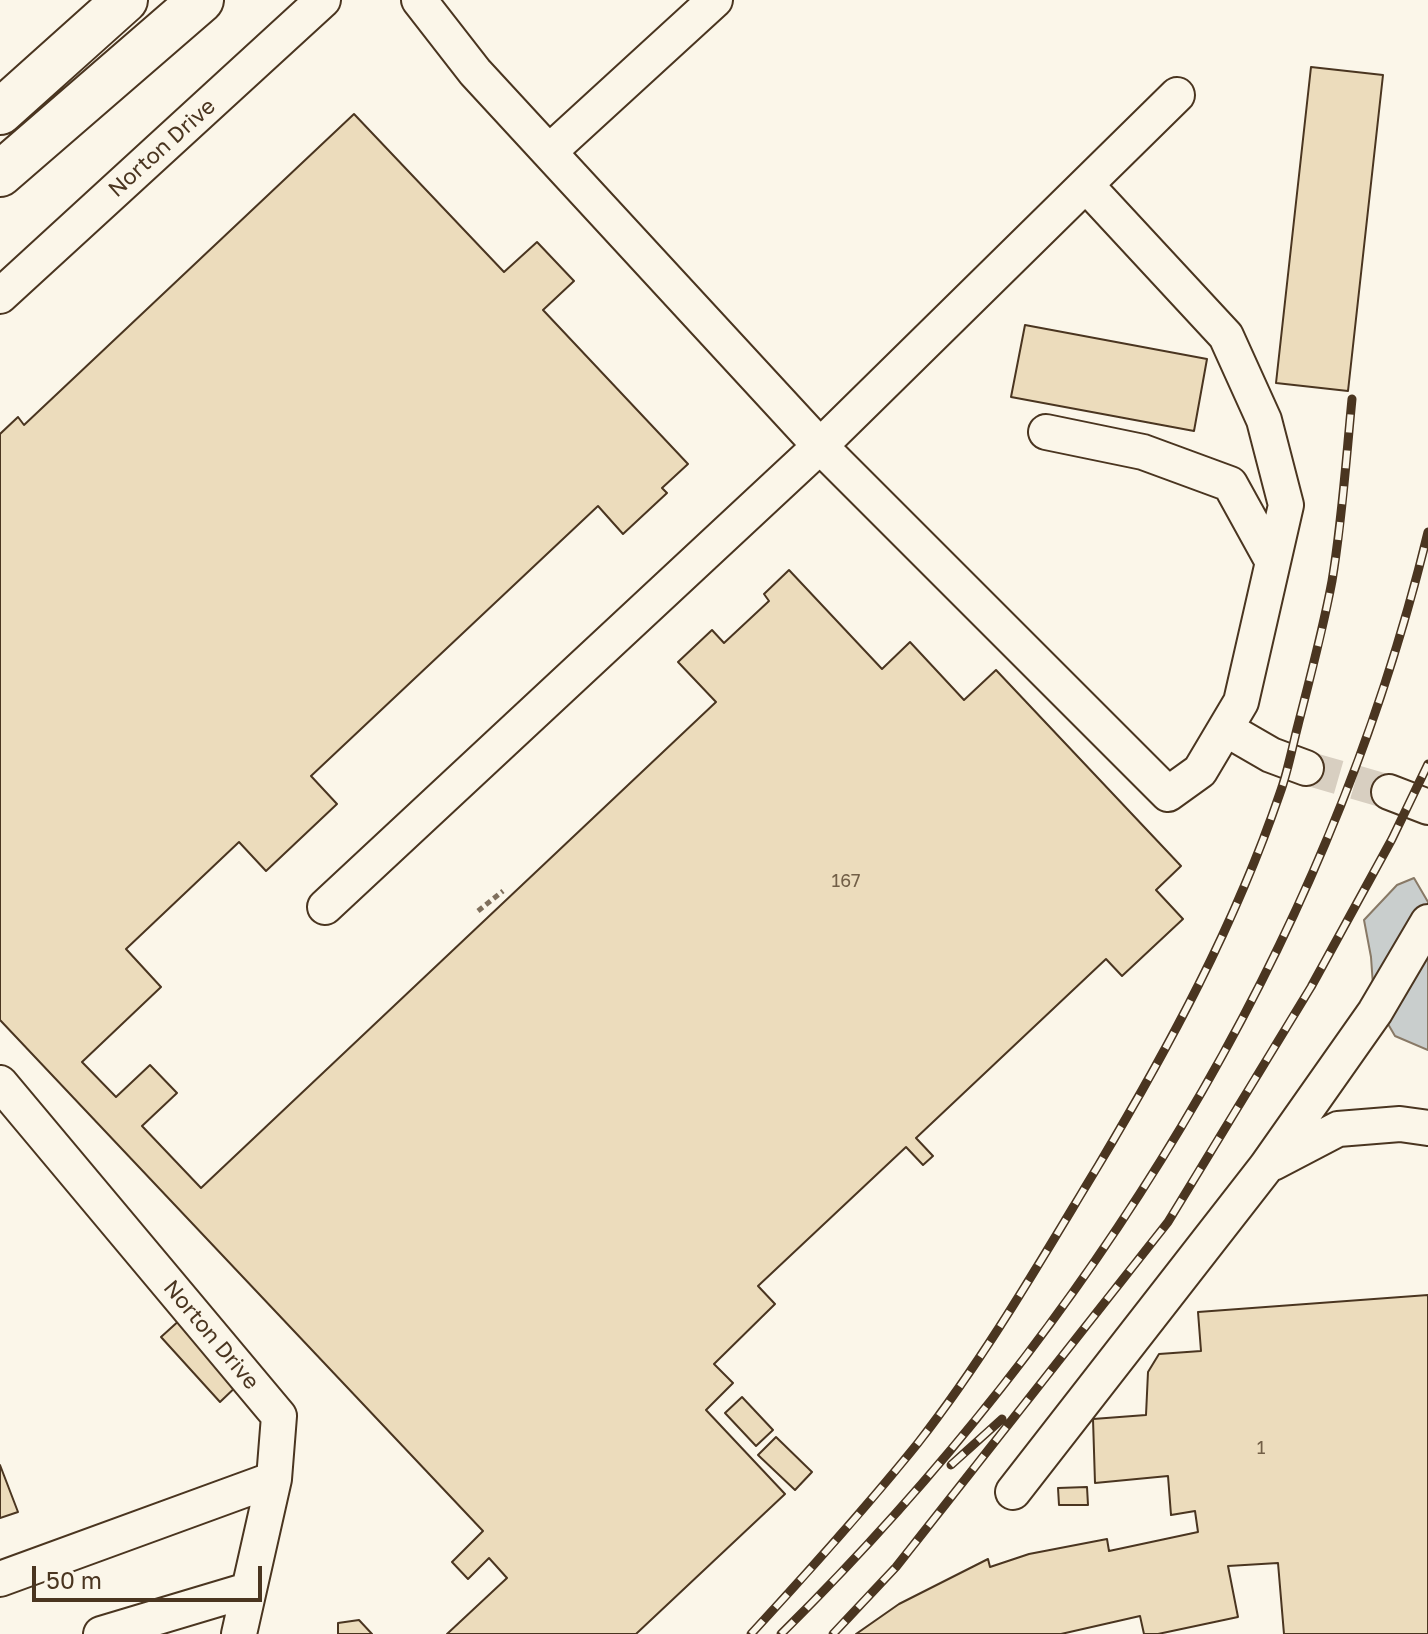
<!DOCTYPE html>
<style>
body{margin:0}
#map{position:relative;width:1428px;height:1634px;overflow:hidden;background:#fbf6e9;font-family:"Golos Text",sans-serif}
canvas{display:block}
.scale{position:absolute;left:32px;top:1566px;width:230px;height:36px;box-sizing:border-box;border:4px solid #4a3520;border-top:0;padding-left:10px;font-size:24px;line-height:28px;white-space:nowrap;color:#4a3520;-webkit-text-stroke:6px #fbf6e9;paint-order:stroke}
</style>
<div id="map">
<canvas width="1428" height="1634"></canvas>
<div class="scale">50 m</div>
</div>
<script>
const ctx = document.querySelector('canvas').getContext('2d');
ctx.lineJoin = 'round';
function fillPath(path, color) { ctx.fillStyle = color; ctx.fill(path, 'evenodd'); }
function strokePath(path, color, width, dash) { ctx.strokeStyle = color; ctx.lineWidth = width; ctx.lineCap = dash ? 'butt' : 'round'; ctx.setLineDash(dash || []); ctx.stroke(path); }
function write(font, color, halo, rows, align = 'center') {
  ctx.font = font + ' "Golos Text",sans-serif'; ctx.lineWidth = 6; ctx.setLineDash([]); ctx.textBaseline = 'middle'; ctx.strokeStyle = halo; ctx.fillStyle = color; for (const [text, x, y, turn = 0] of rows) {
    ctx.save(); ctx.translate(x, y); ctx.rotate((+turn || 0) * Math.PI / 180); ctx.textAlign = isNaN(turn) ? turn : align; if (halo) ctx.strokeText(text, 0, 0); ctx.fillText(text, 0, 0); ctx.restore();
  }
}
const water = new Path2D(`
 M 1414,878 L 1428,902 L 1428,1050 L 1395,1036 L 1374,1000 L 1371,957 L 1364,920 L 1397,885 Z`);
const building = new Path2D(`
 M 1311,67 L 1383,75 L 1348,391 L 1276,383 Z
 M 354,114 L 504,272 L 537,242 L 574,281 L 543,310 L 688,464 L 662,488 L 667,493 L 623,534 L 598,506 L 311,776 L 337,804 L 266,871 L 239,842 L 126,949 L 161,987 L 82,1062 L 116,1097 L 150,1065 L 177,1093 L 142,1126 L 201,1188 L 716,702 L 678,662 L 712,630 L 724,643 L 769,601 L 764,594 L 789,570 L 882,669 L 910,642 L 964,700 L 996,670 L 1181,866 L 1156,890 L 1183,919 L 1122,976 L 1106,959 L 916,1138 L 933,1156 L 923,1165 L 906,1147 L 758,1286 L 775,1304 L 714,1364 L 733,1383 L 706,1410 L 785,1494 L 636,1634 L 447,1634 L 507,1578 L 489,1558 L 468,1579 L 452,1562 L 483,1531 L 0,1020 L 0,434 L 18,417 L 24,425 Z
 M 1025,325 L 1207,359 L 1194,431 L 1011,397 Z
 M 1428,1295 L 1428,1634 L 1284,1634 L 1278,1563 L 1228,1566 L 1238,1617 L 1158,1634 L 1144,1634 L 1140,1616 L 1061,1634 L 856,1634 L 899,1604 L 988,1559 L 990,1567 L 1029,1554 L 1107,1539 L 1109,1551 L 1198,1532 L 1195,1511 L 1171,1515 L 1168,1476 L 1095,1483 L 1093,1419 L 1146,1415 L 1148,1372 L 1159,1354 L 1201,1351 L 1198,1312 Z
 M 182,1318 L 242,1381 L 220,1402 L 161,1337 Z
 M 742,1397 L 773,1430 L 756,1446 L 725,1413 Z
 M 776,1437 L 812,1472 L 795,1490 L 758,1455 Z
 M 0,1465 L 18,1512 L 0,1518 Z
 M 1087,1487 L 1088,1505 L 1059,1505 L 1058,1488 Z
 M 359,1620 L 372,1634 L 338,1634 L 338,1623 Z`);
const minorTunnel = new Path2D(`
 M 1306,768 L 1389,792`);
const path = new Path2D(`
 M 478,911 L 503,891`);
const minor = new Path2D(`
 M 419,0 L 475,72 L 820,446 L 1168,794 L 1200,771 L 1241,702 L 1286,505 L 1264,420 L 1226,336 L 1086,185
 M 549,152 L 715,0
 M 0,296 L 323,0
 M 1046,432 L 1143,452 L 1230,484 L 1273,562
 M 1226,729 L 1271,755 L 1306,768
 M 1389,792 L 1428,807
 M 325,907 L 820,446 L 1177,95
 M 0,1083 L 279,1416 L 274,1479 L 239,1634
 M 1273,1163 L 1338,1129 L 1400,1124 L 1428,1128
 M 1013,1492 L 1266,1167 L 1375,1012 L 1428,922
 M 0,1579 L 274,1479
 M 101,1634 L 248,1590`);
const major = new Path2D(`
 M 0,112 L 125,0
 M 0,174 L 201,0`);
const rail = new Path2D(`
 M 951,1465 L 1002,1419
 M 751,1634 C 808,1572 865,1509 918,1443 C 986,1356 1041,1260 1098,1166 C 1169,1047 1235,925 1280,793 C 1288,771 1292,748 1298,725 C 1310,678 1323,629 1332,581 C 1342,521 1346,460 1352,399
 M 781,1634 C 1087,1331 1326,953 1428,532
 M 833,1634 L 896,1567 L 1168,1222 L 1311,987 L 1392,839 L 1428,764`);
const numberNames = [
 ["167",846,881],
 ["1",1261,1448]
];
const streetNames = [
 ["Norton Drive",162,148,-42],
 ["Norton Drive",211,1335,50]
];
fillPath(water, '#c9cecd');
strokePath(water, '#887966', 2);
fillPath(building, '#ecdcbc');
strokePath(building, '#4a3520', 2);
strokePath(minorTunnel, '#d8cfc1', 34, [34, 17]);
strokePath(minor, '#4a3520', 38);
strokePath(major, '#4a3520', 48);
strokePath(path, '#7f6f5c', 5, [6, 4]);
strokePath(minor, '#fbf6e9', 34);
strokePath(major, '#fbf6e9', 44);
strokePath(rail, '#4a3520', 9);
strokePath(rail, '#fbf6e9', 6, [18]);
write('18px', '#725f47', null, numberNames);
write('22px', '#4a3520', '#fbf6e9', streetNames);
</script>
